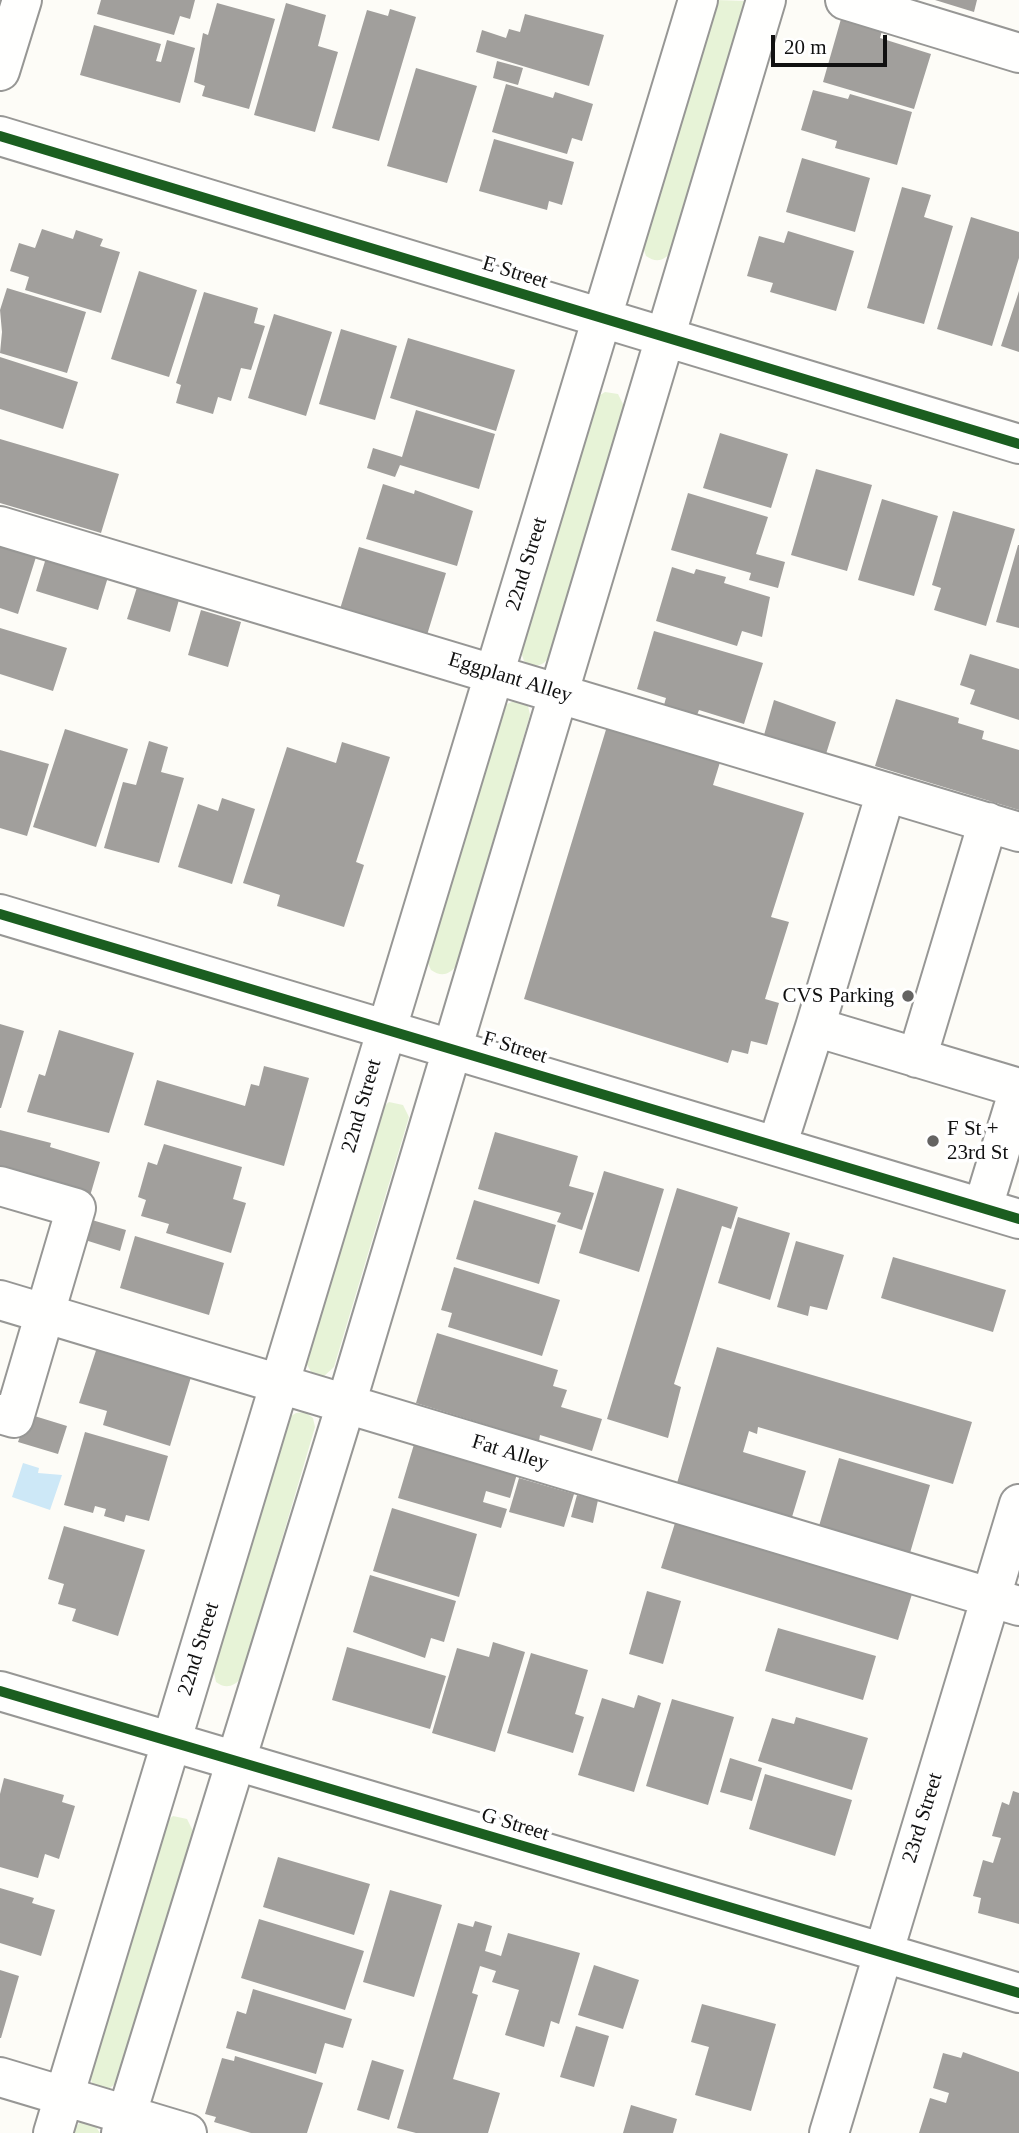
<!DOCTYPE html>
<style>
body{margin:0}
#map{position:relative;width:1019px;height:2133px;overflow:hidden;background:#fdfcf7;font-family:"Times New Roman",serif}
canvas{display:block}
.scale{position:absolute;left:771px;top:35px;width:116px;height:32px;box-sizing:border-box;border:4px solid #111;border-top:0;padding-left:9px;font-size:21px;line-height:24px;white-space:nowrap;color:#111;-webkit-text-stroke:5px #fff;paint-order:stroke}
</style>
<div id="map">
<canvas width="1019" height="2133"></canvas>
<div class="scale">20 m</div>
</div>
<script>
const ctx = document.querySelector('canvas').getContext('2d');
ctx.lineJoin = 'round';
function fillPath(path, color) { ctx.fillStyle = color; ctx.fill(path, 'evenodd'); }
function strokePath(path, color, width, dash) { ctx.strokeStyle = color; ctx.lineWidth = width; ctx.lineCap = dash ? 'butt' : 'round'; ctx.setLineDash(dash || []); ctx.stroke(path); }
function write(font, color, halo, rows, align = 'center') {
  ctx.font = font + ' "Times New Roman",serif'; ctx.lineWidth = 7; ctx.setLineDash([]); ctx.textBaseline = 'middle'; ctx.strokeStyle = halo; ctx.fillStyle = color; for (const [text, x, y, turn = 0] of rows) {
    ctx.save(); ctx.translate(x, y); ctx.rotate((+turn || 0) * Math.PI / 180); ctx.textAlign = isNaN(turn) ? turn : align; if (halo) ctx.strokeText(text, 0, 0); ctx.fillText(text, 0, 0); ctx.restore();
  }
}
const green = new Path2D(`
 M 716,0 L 746,1 L 671,252 C 664,261 656,263 646,256 L 643,247 Z
 M 605,392 L 618,394 L 624,406 L 549,657 C 543,667 533,668 524,661 L 521,652 L 597,397 Z
 M 516,700 L 528,706 L 530,715 L 456,966 C 449,975 441,977 431,970 L 427,961 L 503,706 Z
 M 389,1102 L 403,1105 L 409,1117 L 334,1367 L 323,1377 L 313,1375 L 306,1363 L 382,1108 Z
 M 305,1412 L 313,1418 L 315,1427 L 241,1678 C 234,1687 225,1689 216,1682 L 213,1668 L 288,1418 L 296,1413 Z
 M 173,1816 L 187,1819 L 193,1831 L 118,2082 L 107,2090 L 93,2086 L 90,2076 L 166,1822 Z
 M 81,2121 L 94,2124 L 100,2133 L 71,2133 Z`);
const water = new Path2D(`
 M 23,1463 L 39,1468 L 38,1473 L 62,1475 L 50,1510 L 12,1497 Z`);
const building = new Path2D(`
 M 101,0 L 195,0 L 190,19 L 180,16 L 174,35 L 97,14 Z
 M 935,0 L 977,0 L 974,12 Z
 M 217,3 L 275,19 L 249,109 L 202,96 L 205,86 L 194,82 L 203,33 L 208,35 Z
 M 286,3 L 326,15 L 318,46 L 338,52 L 315,132 L 254,115 Z
 M 390,9 L 416,17 L 379,141 L 332,128 L 367,10 L 388,16 Z
 M 525,14 L 604,35 L 589,86 L 476,52 L 482,30 L 506,38 L 509,29 L 520,32 Z
 M 841,19 L 882,31 L 880,38 L 931,54 L 914,109 L 823,82 Z
 M 94,25 L 161,44 L 156,61 L 161,62 L 167,40 L 195,48 L 180,103 L 80,75 Z
 M 497,61 L 523,68 L 518,85 L 493,78 Z
 M 416,68 L 477,86 L 447,183 L 387,166 Z
 M 506,84 L 553,98 L 555,92 L 593,104 L 582,141 L 572,138 L 567,154 L 492,132 Z
 M 813,90 L 848,99 L 850,94 L 912,112 L 897,165 L 835,148 L 837,141 L 801,130 Z
 M 494,139 L 574,162 L 562,205 L 549,201 L 547,210 L 479,191 Z
 M 802,158 L 870,178 L 855,232 L 786,212 Z
 M 902,187 L 931,195 L 924,217 L 953,226 L 924,324 L 867,308 Z
 M 971,217 L 1019,232 L 1019,258 L 992,346 L 937,329 Z
 M 42,229 L 73,239 L 76,230 L 103,239 L 100,246 L 120,252 L 101,313 L 25,290 L 29,277 L 10,271 L 19,243 L 35,248 Z
 M 788,231 L 854,251 L 836,311 L 770,292 L 773,283 L 747,276 L 759,236 L 784,243 Z
 M 139,271 L 197,290 L 169,377 L 111,359 Z
 M 7,288 L 86,312 L 67,373 L 0,353 L 2,332 L 0,310 Z
 M 1019,291 L 1019,352 L 1001,346 Z
 M 204,292 L 258,308 L 254,323 L 265,326 L 251,370 L 241,368 L 231,401 L 218,397 L 213,414 L 176,403 L 181,385 L 176,383 Z
 M 274,314 L 332,332 L 306,416 L 248,398 Z
 M 341,329 L 397,346 L 375,420 L 319,404 Z
 M 408,338 L 515,370 L 496,431 L 390,398 Z
 M 0,357 L 78,382 L 63,429 L 0,409 Z
 M 416,410 L 495,434 L 479,489 L 400,465 L 395,477 L 367,468 L 373,448 L 402,457 Z
 M 720,433 L 788,454 L 771,508 L 703,488 Z
 M 0,439 L 119,474 L 101,533 L 0,503 Z
 M 816,469 L 872,485 L 847,571 L 791,555 Z
 M 383,484 L 414,494 L 415,490 L 473,511 L 457,566 L 366,539 Z
 M 688,493 L 768,517 L 756,554 L 785,562 L 778,588 L 749,580 L 751,573 L 671,550 Z
 M 882,499 L 938,516 L 914,596 L 858,580 Z
 M 953,511 L 1015,529 L 986,626 L 934,610 L 941,588 L 932,585 Z
 M 1018,545 L 1019,545 L 1019,628 L 996,622 Z
 M 0,546 L 36,557 L 18,614 L 0,608 Z
 M 359,547 L 446,573 L 427,635 L 340,609 Z
 M 46,558 L 108,577 L 98,610 L 36,591 Z
 M 672,567 L 694,574 L 696,569 L 726,577 L 724,583 L 770,597 L 762,637 L 742,631 L 737,646 L 656,621 Z
 M 138,584 L 180,596 L 170,632 L 127,619 Z
 M 201,610 L 241,622 L 228,667 L 188,655 Z
 M 0,628 L 67,648 L 53,691 L 0,674 Z
 M 654,631 L 763,663 L 744,724 L 699,710 L 697,715 L 664,705 L 666,698 L 637,689 Z
 M 970,654 L 1019,669 L 1019,720 L 970,704 L 975,690 L 960,685 Z
 M 896,699 L 959,718 L 958,723 L 984,731 L 982,739 L 1019,750 L 1019,810 L 875,766 Z
 M 774,700 L 836,722 L 826,754 L 764,735 Z
 M 608,723 L 721,759 L 713,785 L 804,813 L 771,917 L 789,922 L 765,999 L 779,1003 L 767,1045 L 751,1041 L 748,1054 L 732,1050 L 728,1063 L 524,999 Z
 M 65,729 L 128,749 L 96,847 L 33,827 Z
 M 149,741 L 168,747 L 161,772 L 184,778 L 159,863 L 104,848 L 123,782 L 136,785 Z
 M 342,742 L 390,757 L 356,862 L 364,865 L 344,927 L 277,906 L 280,895 L 243,883 L 287,747 L 336,763 Z
 M 0,750 L 49,764 L 27,836 L 0,828 Z
 M 222,798 L 255,809 L 232,884 L 178,867 L 198,804 L 218,811 Z
 M 0,1024 L 24,1031 L 1,1108 L 0,1108 Z
 M 59,1030 L 134,1053 L 109,1133 L 27,1112 L 39,1074 L 45,1076 Z
 M 264,1066 L 309,1078 L 284,1166 L 144,1125 L 157,1080 L 245,1106 L 251,1084 L 259,1086 Z
 M 0,1130 L 51,1143 L 50,1147 L 100,1162 L 90,1196 L 0,1169 Z
 M 495,1132 L 578,1156 L 569,1186 L 594,1193 L 582,1230 L 557,1222 L 561,1213 L 478,1189 Z
 M 164,1144 L 242,1167 L 233,1199 L 246,1203 L 231,1253 L 166,1233 L 169,1224 L 141,1216 L 146,1200 L 138,1197 L 148,1162 L 157,1165 Z
 M 604,1171 L 664,1189 L 639,1272 L 579,1253 Z
 M 677,1188 L 738,1207 L 731,1229 L 722,1226 L 674,1384 L 681,1387 L 668,1438 L 607,1419 Z
 M 474,1200 L 556,1225 L 539,1284 L 456,1259 Z
 M 738,1217 L 790,1233 L 770,1300 L 718,1283 Z
 M 92,1220 L 126,1230 L 120,1251 L 85,1240 Z
 M 135,1236 L 224,1263 L 209,1315 L 120,1288 Z
 M 796,1241 L 844,1255 L 827,1310 L 810,1306 L 808,1316 L 777,1307 Z
 M 893,1257 L 1006,1290 L 993,1332 L 881,1298 Z
 M 454,1267 L 560,1300 L 542,1356 L 448,1327 L 452,1313 L 441,1310 Z
 M 437,1333 L 558,1370 L 553,1386 L 567,1390 L 561,1407 L 602,1419 L 592,1451 L 540,1435 L 539,1441 L 416,1403 Z
 M 101,1335 L 195,1364 L 170,1446 L 103,1425 L 107,1411 L 79,1403 Z
 M 717,1347 L 972,1422 L 953,1484 L 758,1427 L 757,1434 L 749,1431 L 743,1452 L 806,1471 L 792,1517 L 677,1483 Z
 M 28,1414 L 67,1426 L 58,1454 L 18,1442 Z
 M 85,1432 L 168,1456 L 149,1521 L 126,1515 L 124,1522 L 104,1516 L 106,1509 L 95,1506 L 93,1513 L 64,1505 Z
 M 415,1441 L 519,1467 L 510,1498 L 486,1491 L 483,1502 L 507,1509 L 501,1528 L 398,1498 Z
 M 839,1458 L 930,1485 L 910,1553 L 819,1526 Z
 M 519,1478 L 574,1494 L 564,1527 L 509,1512 Z
 M 577,1495 L 598,1500 L 593,1523 L 571,1517 Z
 M 392,1508 L 477,1534 L 459,1597 L 373,1571 Z
 M 675,1523 L 912,1594 L 898,1640 L 661,1568 Z
 M 64,1526 L 145,1550 L 118,1636 L 72,1621 L 76,1609 L 58,1604 L 64,1584 L 48,1579 Z
 M 370,1575 L 456,1601 L 444,1642 L 431,1638 L 425,1658 L 353,1632 Z
 M 647,1591 L 681,1601 L 663,1664 L 629,1654 Z
 M 778,1628 L 876,1656 L 863,1700 L 765,1671 Z
 M 493,1642 L 525,1652 L 495,1752 L 432,1733 L 457,1648 L 489,1657 Z
 M 347,1647 L 446,1676 L 430,1729 L 332,1700 Z
 M 531,1653 L 588,1670 L 575,1714 L 584,1717 L 573,1753 L 507,1733 Z
 M 638,1695 L 661,1703 L 634,1792 L 578,1775 L 602,1698 L 634,1708 Z
 M 672,1699 L 734,1717 L 708,1805 L 646,1786 Z
 M 796,1717 L 868,1738 L 852,1790 L 758,1761 L 772,1718 L 794,1724 Z
 M 730,1758 L 762,1768 L 752,1801 L 720,1792 Z
 M 765,1774 L 852,1800 L 835,1856 L 749,1829 Z
 M 4,1778 L 64,1795 L 62,1802 L 75,1806 L 59,1859 L 45,1854 L 38,1878 L 0,1867 L 0,1794 Z
 M 1013,1791 L 1019,1793 L 1019,1924 L 978,1913 L 981,1898 L 973,1896 L 983,1860 L 993,1863 L 1001,1838 L 992,1836 L 1002,1802 L 1009,1805 Z
 M 278,1857 L 370,1884 L 354,1935 L 263,1907 Z
 M 0,1888 L 34,1898 L 32,1903 L 55,1910 L 41,1956 L 0,1943 Z
 M 390,1890 L 442,1905 L 414,1997 L 363,1982 Z
 M 259,1919 L 364,1951 L 345,2010 L 241,1978 Z
 M 475,1921 L 492,1926 L 485,1951 L 501,1956 L 508,1933 L 580,1953 L 559,2024 L 551,2021 L 544,2047 L 505,2035 L 519,1990 L 492,1982 L 496,1971 L 480,1966 L 472,1993 L 478,1995 L 453,2079 L 500,2093 L 488,2133 L 416,2133 L 397,2128 L 458,1923 L 473,1927 Z
 M 594,1965 L 639,1980 L 623,2029 L 578,2015 Z
 M 0,1970 L 19,1976 L 1,2038 L 0,2038 Z
 M 253,1989 L 352,2019 L 343,2048 L 325,2043 L 316,2074 L 226,2048 L 237,2011 L 246,2014 Z
 M 702,2004 L 776,2024 L 751,2111 L 695,2095 L 709,2047 L 691,2042 Z
 M 576,2026 L 609,2036 L 594,2087 L 560,2077 Z
 M 963,2052 L 1019,2072 L 1019,2133 L 919,2133 L 930,2098 L 946,2103 L 949,2093 L 933,2088 L 943,2053 L 961,2058 Z
 M 235,2056 L 323,2083 L 307,2133 L 251,2133 L 214,2122 L 216,2117 L 205,2114 L 222,2058 L 234,2061 Z
 M 372,2060 L 404,2070 L 389,2120 L 357,2110 Z
 M 631,2105 L 677,2119 L 673,2133 L 623,2133 Z`);
const minor = new Path2D(`
 M 845,0 L 1019,53
 M 0,71 L 22,0
 M 0,136 L 1019,444
 M 0,526 L 1019,832
 M 886,792 L 815,1027 L 1019,1088
 M 0,914 L 1019,1219
 M 917,1058 L 988,822
 M 777,1146 L 815,1027
 M 0,1186 L 76,1208 L 14,1418 L 0,1414
 M 983,1207 L 1019,1089
 M 0,1300 L 1019,1606
 M 0,1691 L 1019,1993
 M 0,2077 L 187,2133
 M 53,2133 L 698,0
 M 121,2133 L 346,1404 L 766,0
 M 829,2133 L 1019,1504`);
const cycleway = new Path2D(`
 M 0,136 L 1019,444
 M 0,914 L 1019,1219
 M 0,1691 L 1019,1993`);
const markers = [
 [908,996,7,"#646362"],
 [933,1141,7,"#646362"]
];
const streetNames = [
 ["E Street",515,273,17],
 ["22nd Street",527,564,-73],
 ["Eggplant Alley",510,678,17],
 ["F Street",515,1048,17],
 ["22nd Street",362,1106,-74],
 ["Fat Alley",510,1453,17],
 ["22nd Street",199,1649,-73],
 ["23rd Street",923,1818,-73],
 ["G Street",515,1825,17]
];
const poiNames = [
 ["CVS Parking",894,996],
 ["F St +",947,1129,"left"],
 ["23rd St",947,1153,"left"]
];
fillPath(green, '#e7f3d7');
fillPath(water, '#cde8f7');
fillPath(building, '#a19f9c');
strokePath(minor, '#979795', 42);
strokePath(minor, '#fffffe', 38);
strokePath(cycleway, '#1b5e20', 10);
for (const [x, y, r, color] of markers) { const dot = new Path2D(); dot.arc(x, y, r, 0, 2 * Math.PI); ctx.fillStyle = color; ctx.fill(dot); strokePath(dot, '#fff', 2.5); }
write('21px', '#111', '#fff', streetNames);
write('21px', '#111', '#fff', poiNames, 'right');
</script>
